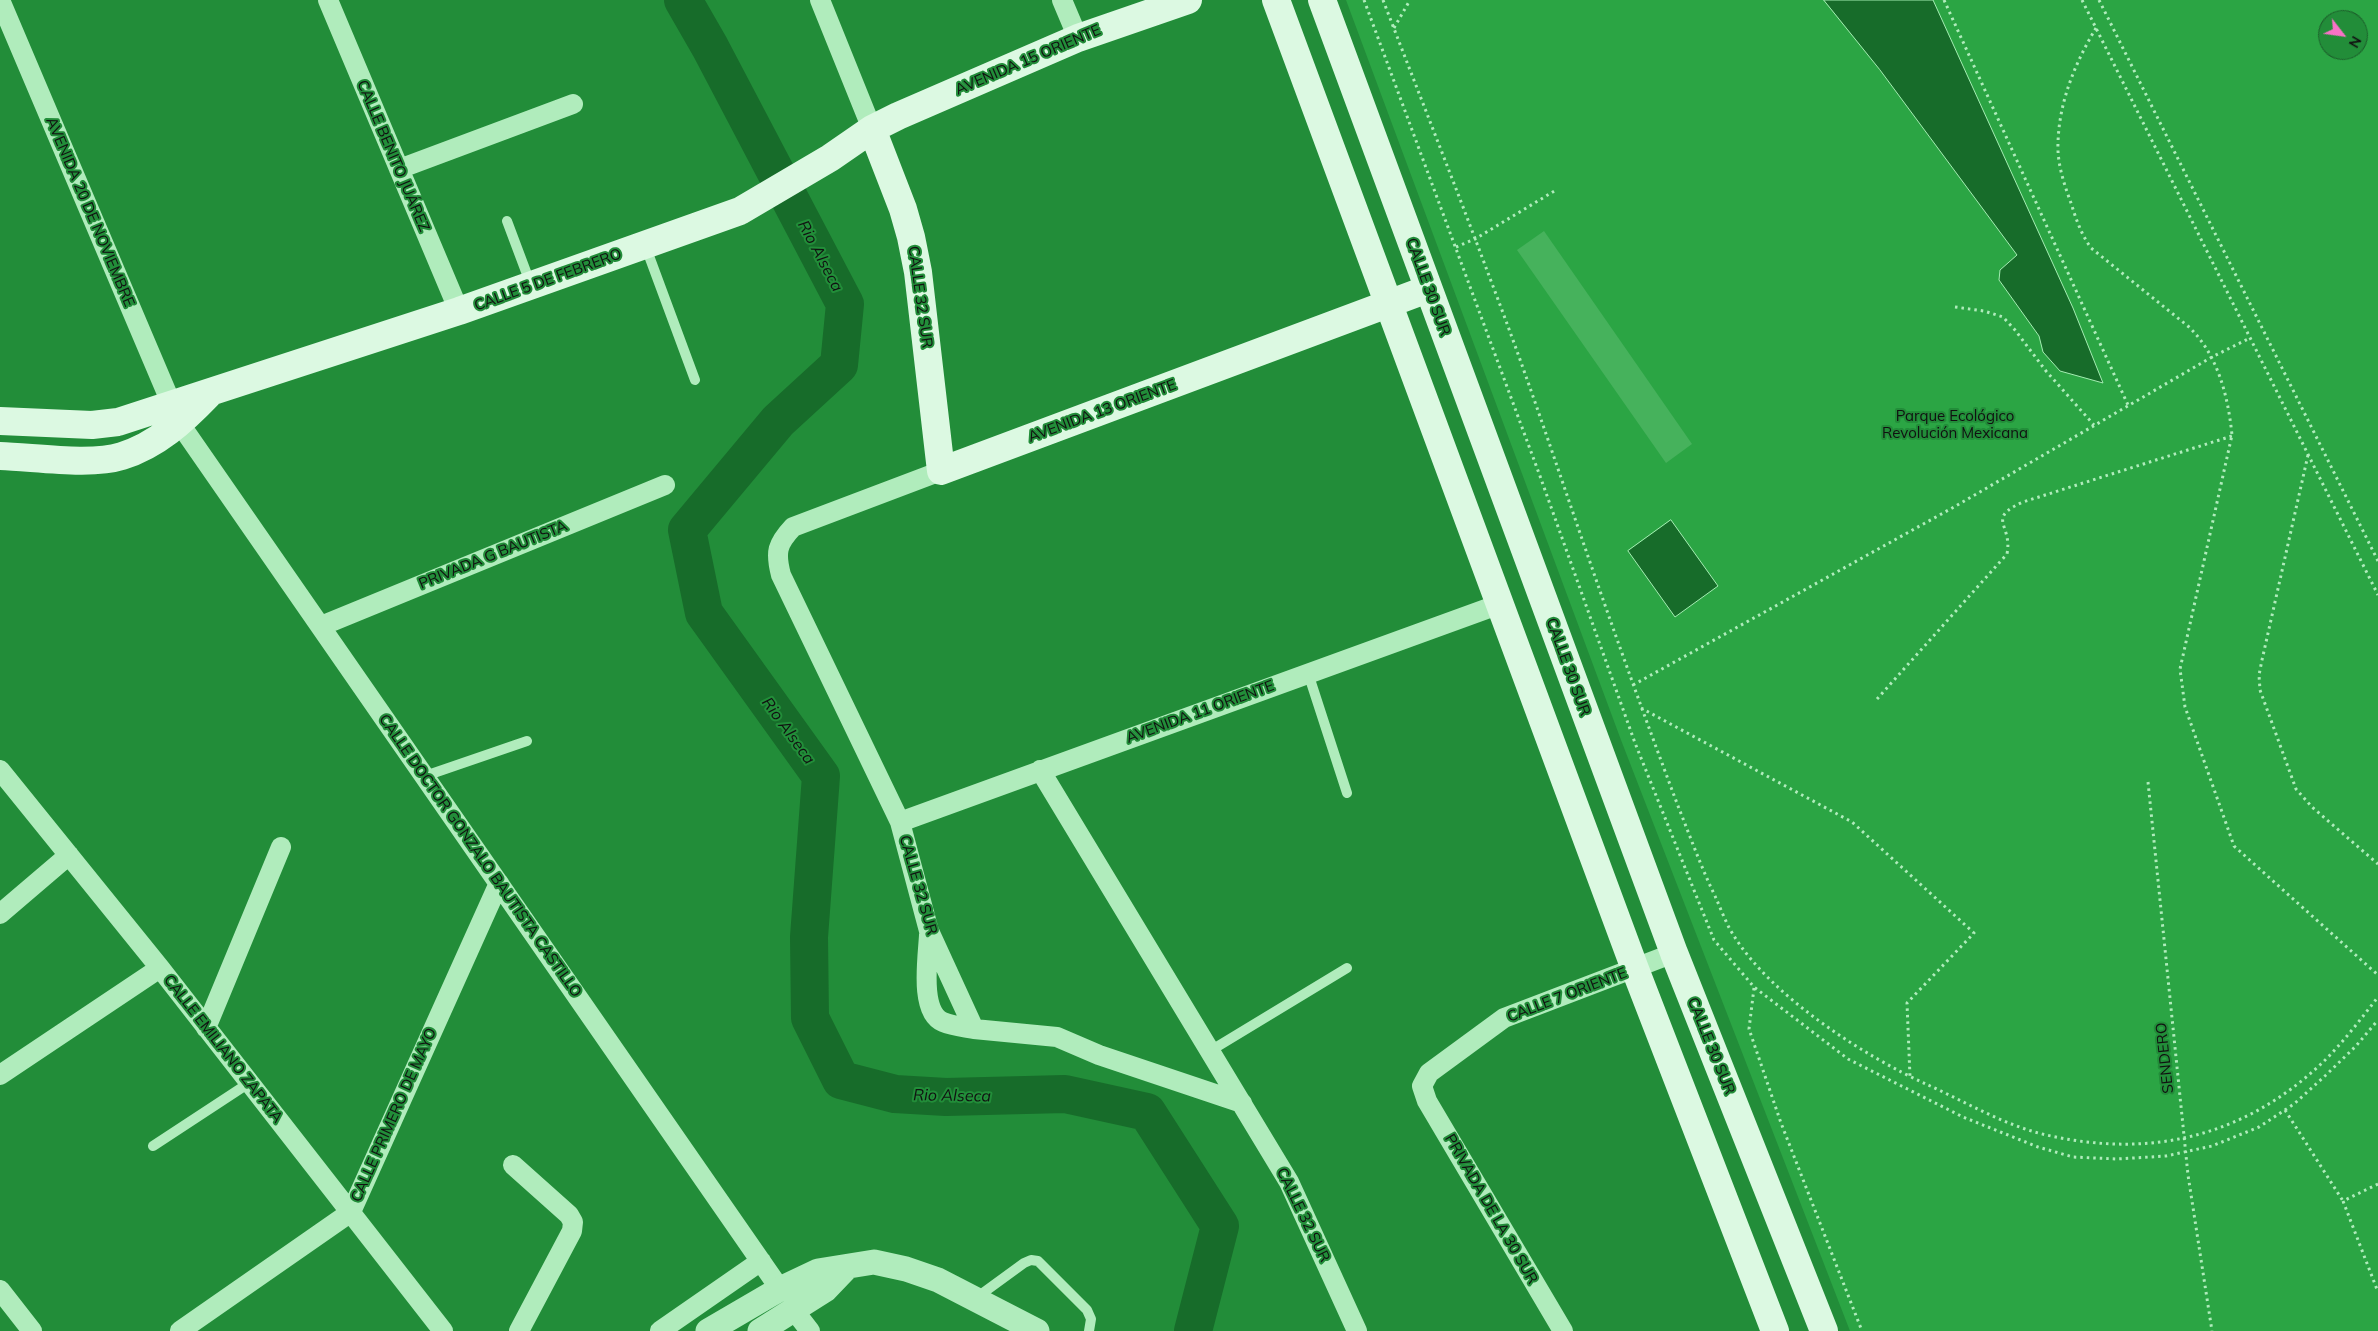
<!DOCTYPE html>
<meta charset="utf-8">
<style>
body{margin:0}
#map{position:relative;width:2378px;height:1331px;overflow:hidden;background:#228d39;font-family:Mulish,sans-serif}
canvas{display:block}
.north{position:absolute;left:2318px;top:10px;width:50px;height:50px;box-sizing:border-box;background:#228d39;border:1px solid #1b5b29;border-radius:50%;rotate:120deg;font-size:14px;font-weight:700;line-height:20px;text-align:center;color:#111}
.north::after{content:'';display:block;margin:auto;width:18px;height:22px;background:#f872c7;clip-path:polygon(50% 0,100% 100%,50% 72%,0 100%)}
</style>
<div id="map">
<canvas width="2378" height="1331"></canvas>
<div class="north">N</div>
</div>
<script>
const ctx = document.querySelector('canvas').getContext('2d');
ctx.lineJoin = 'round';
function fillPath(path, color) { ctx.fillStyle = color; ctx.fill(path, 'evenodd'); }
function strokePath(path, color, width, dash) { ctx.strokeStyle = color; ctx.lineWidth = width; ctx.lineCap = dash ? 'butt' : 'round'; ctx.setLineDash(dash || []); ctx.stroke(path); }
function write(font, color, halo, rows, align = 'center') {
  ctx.font = font + ' Mulish,sans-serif'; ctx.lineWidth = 4; ctx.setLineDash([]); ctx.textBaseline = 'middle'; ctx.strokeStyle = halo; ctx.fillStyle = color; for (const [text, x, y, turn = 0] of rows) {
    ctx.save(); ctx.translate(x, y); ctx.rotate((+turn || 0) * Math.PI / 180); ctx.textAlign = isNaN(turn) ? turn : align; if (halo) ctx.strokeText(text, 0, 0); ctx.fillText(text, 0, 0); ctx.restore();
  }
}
const green = new Path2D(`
 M 1346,0 L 2378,0 L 2378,1331 L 1850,1331 L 1621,740 ZM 2328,20 L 2358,20 L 2358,50 L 2328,50 Z`);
const water = new Path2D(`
 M 1824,0 L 1933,0 L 2073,308 L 2103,383 L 2060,371 L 2043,352 L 2039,336 L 1999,280 L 2000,270 L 2017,255 L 1880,70 Z
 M 1671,520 L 1718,586 L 1675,617 L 1628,551 Z`);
const river = new Path2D(`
 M 683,0 L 710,47 L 845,304 L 839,365 L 778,421 L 687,530 L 704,613 L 821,776 L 809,937 L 810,1018 L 841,1080 L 895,1094 L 946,1097 L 1065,1094 L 1147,1112 L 1220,1226 L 1193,1331`);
const building = new Path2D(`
 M 1544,231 L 1692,444 L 1666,463 L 1517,250 Z`);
const path = new Path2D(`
 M 1364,0 L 1540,476 L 1635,743 L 1714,940 L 1754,987 L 1848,1059 L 1963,1117 L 2038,1147 L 2073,1157 L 2117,1159 L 2166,1156 L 2212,1146 L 2259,1127 L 2294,1104 L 2326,1075 L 2356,1046 L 2378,1020
 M 1383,0 C 1419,94 1456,187 1491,281 C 1527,375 1558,470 1591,565 C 1619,646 1648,726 1678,806 C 1690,836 1701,867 1715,896 C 1721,909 1726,924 1734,936 C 1772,997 1864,1056 1928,1085 C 1968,1103 2007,1127 2051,1136 C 2153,1158 2244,1136 2321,1064 C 2342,1044 2360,1020 2378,997
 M 1944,0 L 2128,405
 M 2082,0 L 2378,595
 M 2099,0 L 2378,561
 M 1394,28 L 1410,0
 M 2096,28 C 2075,63 2059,102 2058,143 C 2057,163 2064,184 2071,203 C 2076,219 2081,234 2091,248 L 2189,327 C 2218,355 2228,396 2232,435 L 2180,669 L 2185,707 L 2234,846 L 2378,975
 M 1456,247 L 1475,239 L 1556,190
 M 1955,307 L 1984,311 L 2003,317 L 2015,330 L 2046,371 L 2094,425
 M 2308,455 L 2262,660 L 2259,675 L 2260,690 L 2296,789 L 2312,807 L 2378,864
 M 1633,685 L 1954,507 L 2212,357 L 2250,338
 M 1877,699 L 2007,554 C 2013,524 1985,519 2023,502 L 2232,436
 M 1641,708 L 1852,822 L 1974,933 L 1907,1003 L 1910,1077
 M 2148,782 L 2188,1175 L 2212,1331
 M 1754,988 L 1749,1029 L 1781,1123 L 1862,1331
 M 2285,1110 L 2343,1201
 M 2378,1184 L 2343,1201 L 2378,1292`);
const service = new Path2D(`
 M 507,221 L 531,285
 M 645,245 L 695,380
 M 1308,673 L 1347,793
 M 425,776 L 527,741
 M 1210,1051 L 1347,968
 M 153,1146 L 249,1083
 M 976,1298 L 1024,1263 L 1031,1260 L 1038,1261 L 1087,1310 L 1091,1319 L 1089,1331`);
const minor = new Path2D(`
 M 0,0 L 180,424 L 780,1289
 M 328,0 L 459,311
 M 820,0 L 872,129
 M 1062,0 L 1078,38
 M 399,169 L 573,104
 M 941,471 L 793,527 C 777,544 775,552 781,575 L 900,822 L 929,931 L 974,1029 L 1057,1037 L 1099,1055 L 1242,1103
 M 321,626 L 665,485
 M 0,770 L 160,968 L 443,1331
 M 1040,770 L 1289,1182 L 1357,1331
 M 900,822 L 1500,604
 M 0,914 L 69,855
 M 929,935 C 928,957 919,1012 943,1022 C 953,1026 964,1027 974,1029
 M 206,1028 L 281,847
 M 0,1075 L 160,968
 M 513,1165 L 569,1215 L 573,1222 L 572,1231 L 519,1331
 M 0,1290 L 32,1331
 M 793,1309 L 810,1331
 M 180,1331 L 351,1212 L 499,883
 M 660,1331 L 761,1261
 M 1563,1331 L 1427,1101 L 1422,1086 L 1429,1073 L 1504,1018 L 1674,953`);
const tertiary = new Path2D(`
 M 708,1331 L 780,1289 L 818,1271 L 874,1262 L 906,1269 L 938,1280 L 1037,1331
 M 760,1331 L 825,1290 L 847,1267`);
const secondary = new Path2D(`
 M 1276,0 L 1635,969 L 1775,1331
 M 1322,0 L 1674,953 L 1824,1331
 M 872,129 L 903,209 L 911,237 L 918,272 L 941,471 L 1428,289
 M 0,421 L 92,425 L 118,422 L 459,311 L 740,211 L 830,158 L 872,129 L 898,116 L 1078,38 L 1188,0
 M 0,456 C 34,457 91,466 122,456 C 157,445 183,421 208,395`);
const streetNames = [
 ["AVENIDA 15 ORIENTE",1028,60,-23],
 ["CALLE BENITO JUÁREZ",393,156,67],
 ["AVENIDA 20 DE NOVIEMBRE",90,212,67],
 ["CALLE 5 DE FEBRERO",548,280,-20],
 ["CALLE 30 SUR",1428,287,70],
 ["CALLE 32 SUR",920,297,82],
 ["AVENIDA 13 ORIENTE",1102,411,-20],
 ["PRIVADA G BAUTISTA",493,555,-22],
 ["CALLE 30 SUR",1568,667,70],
 ["AVENIDA 11 ORIENTE",1200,712,-20],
 ["CALLE DOCTOR GONZALO BAUTISTA CASTILLO",480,856,55],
 ["CALLE 32 SUR",918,885,74],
 ["CALLE 7 ORIENTE",1567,995,-21],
 ["CALLE 30 SUR",1711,1046,68],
 ["CALLE EMILIANO ZAPATA",223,1049,52],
 ["SENDERO",2165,1058,-96],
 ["CALLE PRIMERO DE MAYO",394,1115,-66],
 ["PRIVADA DE LA 30 SUR",1491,1209,60],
 ["CALLE 32 SUR",1303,1215,64]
];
const parkNames = [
 ["Parque Ecológico",1955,416],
 ["Revolución Mexicana",1955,433]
];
const waterNames = [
 ["Rio Alseca",820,256,62],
 ["Rio Alseca",788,731,54],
 ["Rio Alseca",952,1096,1]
];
fillPath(green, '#2ba544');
fillPath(water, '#176c2a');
strokePath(water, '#a4edb2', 1);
strokePath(river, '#176c2a', 38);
fillPath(building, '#46b25c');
strokePath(path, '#b0ecbc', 3, [2.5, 4]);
strokePath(service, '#b0ecbc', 10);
strokePath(minor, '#b0ecbc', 20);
strokePath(tertiary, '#b0ecbc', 25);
strokePath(secondary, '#dcf9e2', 28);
write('15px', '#111', '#228d39', streetNames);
write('15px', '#111', '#228d39', parkNames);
write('italic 16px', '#111', '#228d39', waterNames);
</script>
